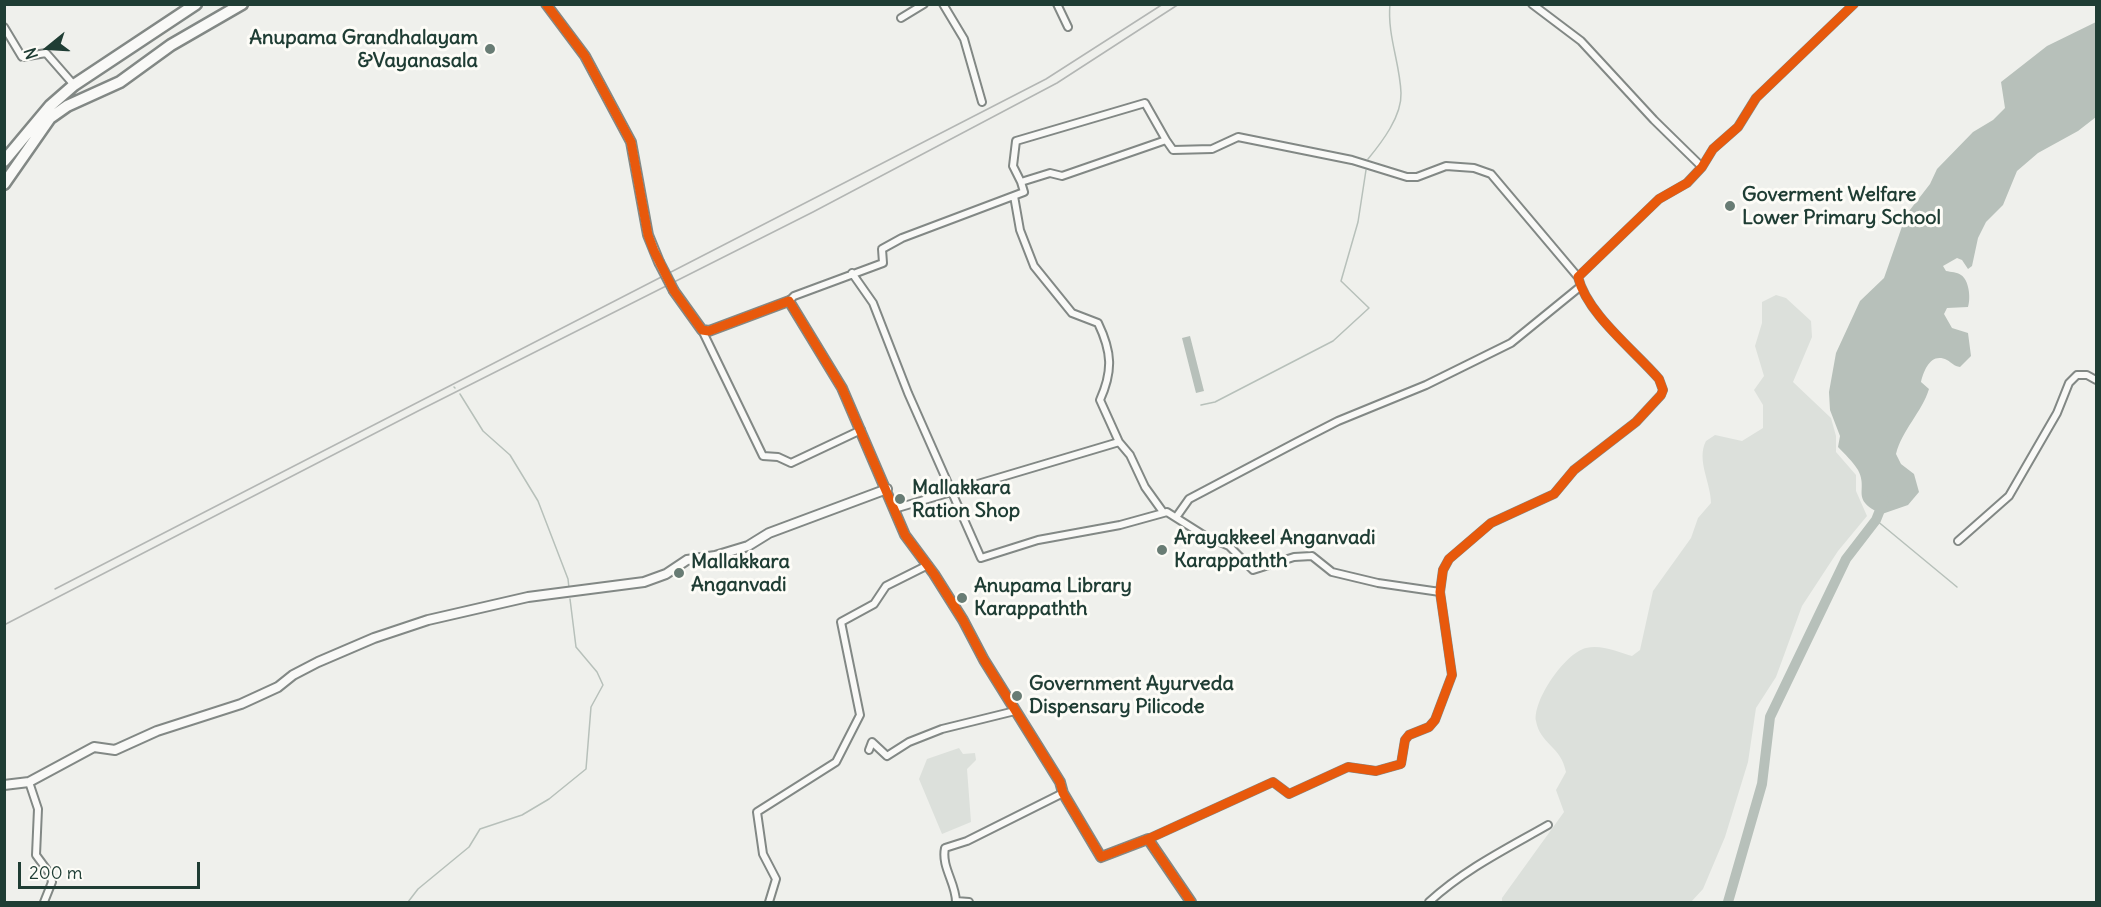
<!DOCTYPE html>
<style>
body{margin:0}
#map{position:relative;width:2101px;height:907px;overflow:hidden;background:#eff0ec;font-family:Delius,sans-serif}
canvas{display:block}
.frame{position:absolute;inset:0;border:6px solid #1f3d34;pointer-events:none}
.north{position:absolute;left:18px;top:18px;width:60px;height:60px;-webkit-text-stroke:4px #fdfcf7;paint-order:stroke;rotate:252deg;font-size:16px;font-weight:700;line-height:24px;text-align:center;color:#1f3d34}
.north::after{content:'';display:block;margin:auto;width:21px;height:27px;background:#1f3d34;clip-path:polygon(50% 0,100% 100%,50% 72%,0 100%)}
.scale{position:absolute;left:18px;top:862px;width:182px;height:27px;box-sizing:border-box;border:3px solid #1f3d34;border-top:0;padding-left:8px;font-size:18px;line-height:21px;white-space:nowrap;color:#1f3d34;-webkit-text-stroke:4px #fdfcf7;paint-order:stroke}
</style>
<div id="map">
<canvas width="2101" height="907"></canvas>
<div class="frame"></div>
<div class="north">N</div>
<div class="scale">200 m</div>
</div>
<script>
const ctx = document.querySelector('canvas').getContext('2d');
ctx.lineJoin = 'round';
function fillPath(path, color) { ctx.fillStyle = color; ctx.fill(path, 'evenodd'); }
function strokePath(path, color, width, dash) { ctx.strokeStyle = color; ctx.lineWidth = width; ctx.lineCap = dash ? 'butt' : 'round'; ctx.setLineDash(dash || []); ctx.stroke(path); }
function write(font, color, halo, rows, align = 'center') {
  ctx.font = font + ' Delius,sans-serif'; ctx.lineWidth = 6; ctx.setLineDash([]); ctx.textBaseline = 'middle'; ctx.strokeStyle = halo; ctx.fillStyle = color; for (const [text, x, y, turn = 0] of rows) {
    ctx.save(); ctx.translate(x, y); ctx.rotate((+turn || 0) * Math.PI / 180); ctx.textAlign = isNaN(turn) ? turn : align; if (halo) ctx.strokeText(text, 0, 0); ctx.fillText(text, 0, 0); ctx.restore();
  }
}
const green = new Path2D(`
 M 1776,295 L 1786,298 L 1811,321 L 1812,337 L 1793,382 L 1831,418 L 1836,436 L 1836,452 L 1856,475 L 1856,491 L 1867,516 L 1838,551 L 1802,606 L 1776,677 L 1756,708 L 1748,762 L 1725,837 L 1703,889 L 1691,902 L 1502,902 L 1502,898 L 1564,812 L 1556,790 L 1566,772 C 1561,746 1540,744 1536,721 C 1533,700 1565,653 1586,648 C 1601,644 1618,652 1632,656 L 1640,650 L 1653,591 L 1691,538 L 1698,518 L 1711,503 C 1711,483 1696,460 1706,441 L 1715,435 L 1742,441 L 1763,428 L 1763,405 L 1754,390 L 1764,376 L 1755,346 L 1762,323 L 1762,302 Z
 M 959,748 L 963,754 L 975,753 L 976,760 L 967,769 L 971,822 L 942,834 L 919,779 L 927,759 Z`);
const water = new Path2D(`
 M 2096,22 L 2096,117 L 2078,131 L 2038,153 L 2017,171 L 2003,205 L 1986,222 L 1978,238 L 1972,266 L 1968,269 L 1962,260 L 1957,258 L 1943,266 L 1946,271 C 1951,272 1957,272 1961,275 C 1969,280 1971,298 1968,307 L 1947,308 L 1944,314 L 1952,328 L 1968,333 L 1971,356 L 1960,367 C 1954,366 1952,363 1947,360 C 1931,352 1924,370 1921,382 L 1929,389 C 1922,412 1902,430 1896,454 L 1901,464 L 1914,474 L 1919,492 L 1908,505 L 1882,514 C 1849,499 1869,491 1858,470 C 1853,462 1845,454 1838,447 L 1840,436 L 1830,410 L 1829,392 L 1836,353 L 1860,301 L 1884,278 L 1906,215 L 1930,184 L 1937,169 L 1973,132 L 1993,120 L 2005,108 L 2001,82 L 2047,46 Z
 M 1190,336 L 1204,391 L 1196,393 L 1182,338 Z`);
const stream = new Path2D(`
 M 1368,159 C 1382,142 1402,116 1401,93 C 1400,63 1387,35 1390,4
 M 454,387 L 455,388
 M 460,394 L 483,431 L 510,455 L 538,501 L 568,579 L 569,588
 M 1201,405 L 1215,402 L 1333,341 L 1369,308 L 1341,281 L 1358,222 L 1366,170
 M 1876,520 L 1957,587
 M 408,902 L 418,889 L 469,847 L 480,829 L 522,815 L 549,799 L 586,769 L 591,707 L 603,685 L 597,672 L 576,647 L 570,599`);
const river = new Path2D(`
 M 1728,902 L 1762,784 L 1770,717 L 1846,559 L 1876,520 L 1884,500`);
const minor = new Path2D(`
 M 943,4 L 964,39 L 982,102
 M 1057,4 L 1068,27
 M 1532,4 L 1581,41 L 1654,120 L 1702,167
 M 901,18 L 924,4
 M 4,27 L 22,57 L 46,53 L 74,85
 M 1021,182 L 1013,166 L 1016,141 L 1145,103 L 1166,140
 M 1014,196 L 1020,230 L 1034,266 L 1072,313 L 1098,323 C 1112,352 1113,371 1100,400 L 1119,442
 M 852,273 L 873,303 L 908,393 L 981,558 L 1038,540 L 1120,525 L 1167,512 L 1205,536 L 1229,546 L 1253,570 L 1294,557 L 1312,556 L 1332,572 L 1378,583 L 1440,592
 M 789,301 L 794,296 L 883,263 L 882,249 L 902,238 L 1024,192 L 1021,182 L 1050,173 L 1062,176 L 1166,140 L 1173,150 L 1212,149 L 1238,137 L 1352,160 L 1407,177 L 1417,177 L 1446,166 L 1474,168 L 1491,174 L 1578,277
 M 702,330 L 763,456 L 778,457 L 791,463 L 861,430
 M 894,509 L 1119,442 L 1130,455 L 1145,487 L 1163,512
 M 1177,516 L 1189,499 L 1297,442 L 1338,421 L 1426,385 L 1511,343 L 1581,286
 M 1958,541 L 2009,496 L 2057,413 L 2069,383 L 2077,375 L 2087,375 L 2096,380
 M 869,750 L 872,742 L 887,756 L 909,742 L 942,729 L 1015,711
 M 29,782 L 38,809 L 36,855 L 50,874 L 52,882 L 44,902
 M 1148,839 L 1273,782 L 1289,794 L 1348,767 L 1376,771 L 1401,764 L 1405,740 L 1409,735 L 1429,727 L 1435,720 L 1452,675 L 1440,592 L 1443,570 L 1449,559 L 1491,523 L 1554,494 L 1574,470 L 1636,422 L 1661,395 L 1663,390 L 1659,379 C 1634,350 1587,314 1578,277 L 1659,199 L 1687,183 L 1702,167 L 1713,149 L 1738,127 L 1756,98 L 1854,4
 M 956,901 L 969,902
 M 769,902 L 776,879 L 763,854 L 757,812 L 836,762 L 860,715 L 841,622 L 874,604 L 886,586 L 928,565
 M 956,902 C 956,883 941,867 945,848 L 967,841 L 1063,793
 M 1429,902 C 1465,869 1506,849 1548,825`);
const tertiary = new Path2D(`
 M 546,4 L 585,56 L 631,142 L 648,235 L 659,262
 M 674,291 L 702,330 L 709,331 L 789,301 L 842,388 L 905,535 L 934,574 L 963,620 L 984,660 L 1060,782 L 1063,793 L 1101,857 L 1148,839 L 1191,902
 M 4,785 L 29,782 L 94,747 L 115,750 L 157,731 L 241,704 L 278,687 L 293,675 L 318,662 L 374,638 L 428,620 L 528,597 L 644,582 L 666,574 L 687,560 L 715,556 L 748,546 L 769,533 L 887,489`);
const trunk = new Path2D(`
 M 4,161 L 50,106 L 74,85 L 196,4
 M 4,184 L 50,118 L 67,106 L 120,82 L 171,45 L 242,4`);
const rail = new Path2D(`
 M 55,589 L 1046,79 L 1163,4
 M 4,625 L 420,410 L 813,212 L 1057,83 L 1179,4`);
const tertiaryBridge = new Path2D(`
 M 659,262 L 674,291`);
const cycleway = new Path2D(`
 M 546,4 L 585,56 L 631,142 L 648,235 L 654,251 L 674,291 L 702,330 L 709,331 L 789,301 L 842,388 L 905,535 L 934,574 L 963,620 L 984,660 L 1060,782 L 1063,793 L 1101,857 L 1148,839 L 1191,902
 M 1148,839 L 1273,782 L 1289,794 L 1348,767 L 1376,771 L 1401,764 L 1405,740 L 1409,735 L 1429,727 L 1435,720 L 1452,675 L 1440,592 L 1443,570 L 1449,559 L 1491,523 L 1554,494 L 1574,470 L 1636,422 L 1661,395 L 1663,390 L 1659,379 C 1634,350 1587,314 1578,277 L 1659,199 L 1687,183 L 1702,167 L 1713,149 L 1738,127 L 1756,98 L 1854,4`);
const markers = [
 [490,49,6,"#687c74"],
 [1730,206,6,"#687c74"],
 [900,499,6,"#687c74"],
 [1162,550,6,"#687c74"],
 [679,573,6,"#687c74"],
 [962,598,6,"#687c74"],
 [1017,696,6,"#687c74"]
];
const poiNames = [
 ["Anupama Grandhalayam",478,38,"right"],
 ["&Vayanasala",478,61,"right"],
 ["Goverment Welfare",1742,195],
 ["Lower Primary School",1742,218],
 ["Mallakkara",912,488],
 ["Ration Shop",912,511],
 ["Arayakkeel Anganvadi",1174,538],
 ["Karappathth",1174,561],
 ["Mallakkara",691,562],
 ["Anganvadi",691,585],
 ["Anupama Library",974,586],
 ["Karappathth",974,609],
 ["Government Ayurveda",1029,684],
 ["Dispensary Pilicode",1029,707]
];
fillPath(green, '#dce0db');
fillPath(water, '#b7c0ba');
strokePath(stream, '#b7c0ba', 1.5);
strokePath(river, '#b7c0ba', 10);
strokePath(minor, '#828885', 10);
strokePath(tertiary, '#828885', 12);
strokePath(trunk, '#828885', 15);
strokePath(minor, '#f9f9f7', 6);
strokePath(tertiary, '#f9f9f7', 8);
strokePath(trunk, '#f9f9f7', 10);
strokePath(rail, '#b3b6b4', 1.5);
strokePath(tertiaryBridge, '#828885', 12, []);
strokePath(tertiaryBridge, '#f9f9f7', 8);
strokePath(cycleway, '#e8590c', 9);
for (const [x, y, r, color] of markers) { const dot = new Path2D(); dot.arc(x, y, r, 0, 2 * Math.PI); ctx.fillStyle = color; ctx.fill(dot); strokePath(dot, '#fdfcf7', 2); }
write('bold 20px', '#1f3d34', '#fdfcf7', poiNames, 'left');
</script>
